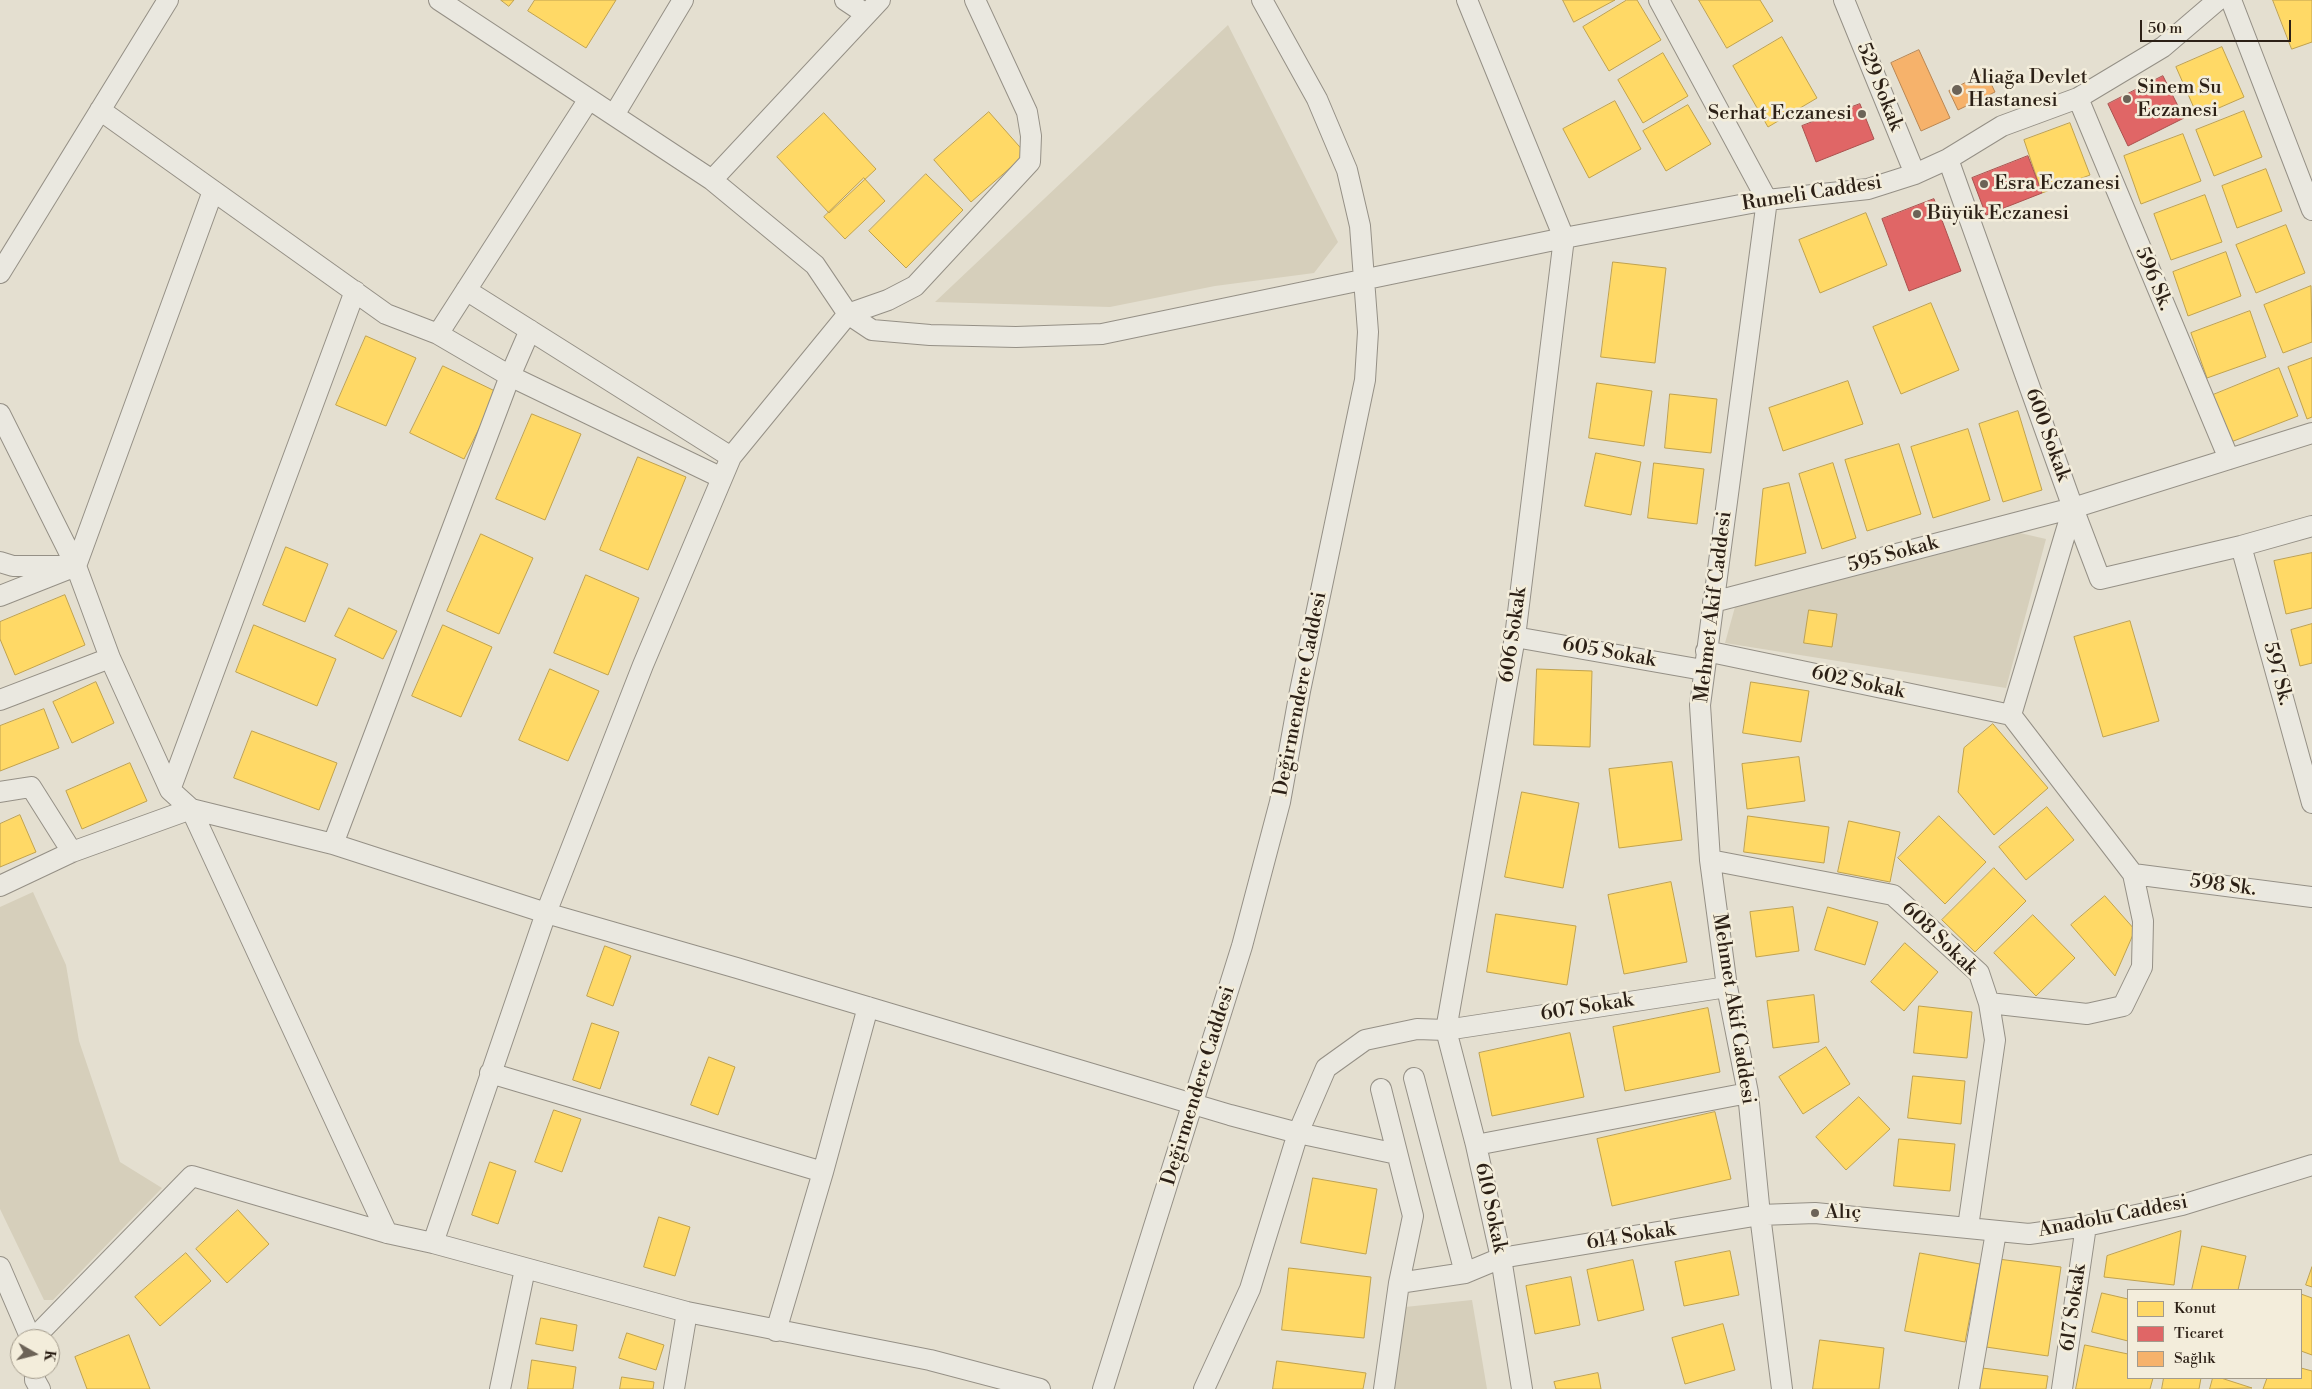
<!DOCTYPE html>
<meta charset="utf-8">
<style>
body{margin:0}
#map{position:relative;width:2312px;height:1389px;overflow:hidden;background:#e4dfd0;font-family:"Libre Bodoni",serif}
canvas{display:block}
.legend{position:absolute;left:2127px;top:1289px;width:175px;height:90px;box-sizing:border-box;background:#f3eddb;border:1px solid #a39b8c;margin:0;padding:6px 9px;list-style:none;font-size:15px;color:#2c2016}
.legend li{display:flex;align-items:center;gap:10px;height:25px}
.legend b{width:25px;border:1px solid #a39b8c}
.north{position:absolute;left:10px;top:1329px;width:50px;height:50px;box-sizing:border-box;background:#f3eddb;border:1px solid #a39b8c;border-radius:50%;rotate:98deg;font-size:14px;font-weight:700;line-height:20px;text-align:center;color:#2c2016}
.north::after{content:'';display:block;margin:auto;width:18px;height:22px;background:#6c6357;clip-path:polygon(50% 0,100% 100%,50% 72%,0 100%)}
.scale{position:absolute;left:2140px;top:20px;width:151px;height:22px;box-sizing:border-box;border:2px solid #2c2016;border-top:0;padding-left:6px;font-size:15px;line-height:18px;white-space:nowrap;color:#2c2016;-webkit-text-stroke:4px #f3eddb;paint-order:stroke}
</style>
<div id="map">
<canvas width="2312" height="1389"></canvas>
<ul class="legend">
<li><b style="height:14px;background:#ffd966"></b>Konut</li>
<li><b style="height:14px;background:#e06666"></b>Ticaret</li>
<li><b style="height:14px;background:#f6b26b"></b>Sağlık</li>
</ul>
<div class="north">K</div>
<div class="scale">50 m</div>
</div>
<script>
const ctx = document.querySelector('canvas').getContext('2d');
ctx.lineJoin = 'round';
function fillPath(path, color) { ctx.fillStyle = color; ctx.fill(path, 'evenodd'); }
function strokePath(path, color, width, dash) { ctx.strokeStyle = color; ctx.lineWidth = width; ctx.lineCap = dash ? 'butt' : 'round'; ctx.setLineDash(dash || []); ctx.stroke(path); }
function write(font, color, halo, rows, align = 'center') {
  ctx.font = font + ' "Libre Bodoni",serif'; ctx.lineWidth = 5; ctx.setLineDash([]); ctx.textBaseline = 'middle'; ctx.strokeStyle = halo; ctx.fillStyle = color; for (const [text, x, y, turn = 0] of rows) {
    ctx.save(); ctx.translate(x, y); ctx.rotate((+turn || 0) * Math.PI / 180); ctx.textAlign = isNaN(turn) ? turn : align; if (halo) ctx.strokeText(text, 0, 0); ctx.fillText(text, 0, 0); ctx.restore();
  }
}
const green = new Path2D(`
 M 1228,25 L 1338,242 L 1314,273 L 1215,286 L 1110,307 L 935,302 Z
 M 2020,533 L 2046,539 L 2006,688 L 1725,643 L 1735,607 Z
 M 33,892 L 66,965 L 79,1041 L 120,1162 L 162,1188 L 53,1300 L 44,1300 L 0,1209 L 0,907 Z
 M 1472,1300 L 1487,1389 L 1394,1389 L 1405,1307 Z`);
const homes = new Path2D(`
 M 501,0 L 514,0 L 509,6 Z
 M 535,0 L 616,0 L 586,48 L 528,11 Z
 M 1563,0 L 1615,0 L 1574,22 Z
 M 1627,0 L 1637,0 L 1661,40 L 1609,71 L 1583,27 Z
 M 1699,0 L 1760,0 L 1773,21 L 1727,48 Z
 M 2273,0 L 2312,0 L 2312,42 L 2292,49 Z
 M 1782,37 L 1817,98 L 1768,127 L 1733,66 Z
 M 2222,47 L 2244,97 L 2198,117 L 2176,67 Z
 M 1663,53 L 1688,96 L 1643,123 L 1618,80 Z
 M 1615,101 L 1641,149 L 1589,178 L 1563,129 Z
 M 1688,105 L 1711,144 L 1666,171 L 1643,131 Z
 M 2244,111 L 2262,157 L 2214,176 L 2196,130 Z
 M 989,112 L 1026,154 L 971,202 L 934,160 Z
 M 824,113 L 876,169 L 829,213 L 777,157 Z
 M 2070,123 L 2090,175 L 2042,193 L 2024,140 Z
 M 2183,134 L 2201,181 L 2141,204 L 2124,156 Z
 M 2266,169 L 2282,211 L 2237,228 L 2222,186 Z
 M 926,174 L 963,210 L 906,268 L 869,231 Z
 M 864,178 L 885,201 L 845,239 L 824,217 Z
 M 2205,195 L 2222,242 L 2171,260 L 2154,214 Z
 M 1866,213 L 1887,265 L 1820,293 L 1799,240 Z
 M 2286,225 L 2305,273 L 2256,293 L 2236,245 Z
 M 2226,252 L 2241,296 L 2188,316 L 2173,272 Z
 M 1613,262 L 1666,268 L 1655,363 L 1601,357 Z
 M 2311,286 L 2312,342 L 2283,353 L 2264,305 Z
 M 1931,303 L 1959,370 L 1901,394 L 1873,327 Z
 M 2250,311 L 2266,357 L 2207,378 L 2191,333 Z
 M 366,336 L 416,358 L 386,426 L 336,405 Z
 M 2312,358 L 2312,417 L 2307,419 L 2288,367 Z
 M 443,366 L 497,392 L 464,459 L 410,433 Z
 M 2279,368 L 2298,416 L 2231,442 L 2213,395 Z
 M 1848,381 L 1863,424 L 1783,451 L 1769,408 Z
 M 1597,383 L 1652,391 L 1644,446 L 1589,438 Z
 M 1670,394 L 1717,399 L 1711,453 L 1665,448 Z
 M 2018,411 L 2042,490 L 2003,502 L 1979,424 Z
 M 532,414 L 581,434 L 545,520 L 496,499 Z
 M 1968,429 L 1990,500 L 1933,518 L 1911,447 Z
 M 1899,444 L 1921,514 L 1867,531 L 1845,460 Z
 M 1596,453 L 1641,462 L 1631,515 L 1585,506 Z
 M 638,457 L 686,477 L 648,570 L 600,550 Z
 M 1654,463 L 1704,469 L 1697,524 L 1648,518 Z
 M 1833,463 L 1856,538 L 1822,549 L 1799,474 Z
 M 1789,483 L 1806,553 L 1755,566 L 1763,489 Z
 M 481,534 L 533,558 L 499,634 L 447,611 Z
 M 286,547 L 328,564 L 305,622 L 263,605 Z
 M 2312,553 L 2312,608 L 2286,614 L 2274,561 Z
 M 586,575 L 639,598 L 608,675 L 554,653 Z
 M 65,595 L 85,645 L 15,675 L 0,639 L 0,622 Z
 M 349,608 L 397,631 L 383,659 L 335,636 Z
 M 1809,610 L 1837,614 L 1832,647 L 1804,643 Z
 M 2130,621 L 2159,721 L 2103,737 L 2074,637 Z
 M 2312,624 L 2312,663 L 2300,666 L 2291,630 Z
 M 254,625 L 336,659 L 317,706 L 236,672 Z
 M 443,625 L 492,647 L 461,717 L 412,696 Z
 M 550,669 L 599,691 L 568,761 L 519,740 Z
 M 1537,669 L 1592,671 L 1590,747 L 1534,745 Z
 M 96,682 L 114,723 L 72,743 L 53,702 Z
 M 1751,682 L 1809,691 L 1801,742 L 1743,733 Z
 M 44,709 L 59,748 L 0,771 L 0,726 Z
 M 1993,724 L 2048,788 L 1994,835 L 1958,792 L 1964,748 Z
 M 252,731 L 337,763 L 319,810 L 234,778 Z
 M 1799,757 L 1805,801 L 1747,809 L 1742,764 Z
 M 1672,762 L 1682,840 L 1619,848 L 1609,769 Z
 M 130,763 L 147,801 L 82,829 L 66,791 Z
 M 1522,792 L 1579,803 L 1563,888 L 1505,877 Z
 M 2047,807 L 2074,840 L 2026,880 L 1999,847 Z
 M 20,815 L 36,852 L 0,867 L 0,824 Z
 M 1748,816 L 1829,827 L 1824,863 L 1744,852 Z
 M 1939,816 L 1986,862 L 1945,904 L 1898,858 Z
 M 1849,821 L 1900,832 L 1890,882 L 1838,872 Z
 M 1994,868 L 2026,901 L 1975,952 L 1942,920 Z
 M 1671,882 L 1687,962 L 1624,974 L 1608,895 Z
 M 2105,896 L 2135,930 L 2115,976 L 2071,925 Z
 M 1793,907 L 1799,951 L 1756,957 L 1750,912 Z
 M 1828,907 L 1878,922 L 1865,965 L 1815,950 Z
 M 1496,914 L 1576,926 L 1567,985 L 1487,972 Z
 M 2033,915 L 2075,958 L 2036,996 L 1994,953 Z
 M 1905,943 L 1938,972 L 1904,1011 L 1871,982 Z
 M 605,946 L 631,956 L 613,1006 L 587,996 Z
 M 1814,995 L 1819,1042 L 1773,1048 L 1767,1001 Z
 M 1919,1006 L 1972,1012 L 1967,1058 L 1914,1053 Z
 M 1708,1008 L 1720,1072 L 1625,1091 L 1613,1027 Z
 M 592,1023 L 619,1032 L 600,1089 L 573,1080 Z
 M 1570,1033 L 1584,1097 L 1492,1116 L 1479,1053 Z
 M 1826,1047 L 1850,1084 L 1803,1114 L 1779,1077 Z
 M 709,1057 L 735,1067 L 718,1115 L 691,1105 Z
 M 1913,1076 L 1965,1081 L 1961,1124 L 1908,1118 Z
 M 1859,1097 L 1890,1129 L 1846,1170 L 1816,1137 Z
 M 554,1110 L 581,1119 L 562,1172 L 535,1162 Z
 M 1715,1112 L 1731,1179 L 1612,1206 L 1597,1139 Z
 M 1899,1139 L 1955,1144 L 1950,1191 L 1894,1186 Z
 M 490,1162 L 516,1171 L 498,1224 L 472,1215 Z
 M 1313,1178 L 1377,1189 L 1366,1254 L 1301,1243 Z
 M 238,1210 L 269,1244 L 227,1283 L 196,1249 Z
 M 659,1217 L 690,1227 L 675,1276 L 644,1267 Z
 M 2181,1231 L 2174,1285 L 2104,1277 L 2107,1256 Z
 M 2202,1246 L 2246,1256 L 2238,1290 L 2192,1290 Z
 M 1730,1251 L 1739,1295 L 1684,1306 L 1675,1262 Z
 M 186,1253 L 211,1281 L 160,1326 L 135,1297 Z
 M 1920,1253 L 1980,1264 L 1965,1342 L 1905,1331 Z
 M 1998,1259 L 2061,1267 L 2048,1356 L 1986,1347 Z
 M 1633,1260 L 1644,1310 L 1598,1321 L 1587,1270 Z
 M 2312,1267 L 2312,1287 L 2306,1285 Z
 M 1289,1268 L 1371,1277 L 1364,1338 L 1282,1330 Z
 M 1571,1277 L 1580,1325 L 1535,1334 L 1526,1286 Z
 M 2102,1293 L 2128,1299 L 2128,1341 L 2092,1332 Z
 M 2301,1294 L 2312,1298 L 2312,1355 L 2301,1351 Z
 M 541,1318 L 577,1325 L 573,1351 L 536,1344 Z
 M 1723,1324 L 1735,1370 L 1685,1384 L 1672,1338 Z
 M 627,1333 L 664,1345 L 656,1370 L 619,1358 Z
 M 129,1335 L 150,1389 L 87,1389 L 75,1357 Z
 M 1820,1340 L 1884,1348 L 1879,1389 L 1813,1389 Z
 M 2085,1345 L 2128,1354 L 2128,1378 L 2153,1378 L 2150,1389 L 2076,1389 Z
 M 532,1360 L 576,1367 L 573,1389 L 528,1389 Z
 M 1277,1361 L 1366,1373 L 1363,1389 L 1273,1389 Z
 M 1982,1368 L 2048,1376 L 2046,1389 L 1980,1389 Z
 M 2301,1368 L 2312,1371 L 2312,1389 L 2263,1389 L 2267,1378 L 2301,1378 Z
 M 1598,1373 L 1601,1389 L 1556,1389 L 1554,1382 Z
 M 622,1377 L 654,1382 L 653,1389 L 620,1389 Z
 M 2164,1378 L 2201,1378 L 2199,1389 L 2162,1389 Z
 M 2213,1378 L 2221,1378 L 2252,1388 L 2210,1389 Z`);
const shops = new Path2D(`
 M 2163,76 L 2184,118 L 2128,146 L 2108,104 Z
 M 1860,104 L 1874,139 L 1816,162 L 1802,126 Z
 M 2028,156 L 2042,193 L 1986,215 L 1972,178 Z
 M 1934,199 L 1961,271 L 1909,291 L 1882,219 Z`);
const health = new Path2D(`
 M 1919,50 L 1950,118 L 1921,131 L 1891,63 Z
 M 1986,73 L 1995,92 L 1958,110 L 1949,91 Z`);
const minor = new Path2D(`
 M 439,0 L 712,180 L 815,265 L 848,314 L 872,330 L 930,335 L 1016,337 L 1102,334 L 1564,238 L 1767,200 L 1868,189 L 1915,174 L 1948,159 L 2002,126 L 2078,98 L 2163,47 L 2218,0
 M 845,0 L 866,14
 M 1467,0 L 1564,238 L 1515,637 L 1446,1030 L 1476,1145 L 1501,1258 L 1522,1389
 M 1659,0 L 1767,200 L 1700,705 L 1710,860 L 1727,987 L 1748,1093 L 1760,1215 L 1782,1389
 M 1844,0 L 1915,174
 M 2231,0 L 2312,210
 M 2078,98 L 2229,459
 M 100,110 L 386,314 L 438,334 L 510,376 L 722,478
 M 614,115 L 683,0
 M 1948,159 L 2073,508 L 2011,715
 M 712,180 L 880,0
 M 0,273 L 168,0
 M 466,290 L 731,457
 M 438,334 L 589,99
 M 0,414 L 76,566 L 110,658 L 170,790 L 191,809 L 387,1233
 M 2073,508 L 2100,579 L 2241,546 L 2312,526
 M 2241,546 L 2312,803
 M 0,562 L 13,566 L 64,566
 M 0,596 L 76,566 L 213,191
 M 1713,602 L 2073,508 L 2312,433
 M 1515,637 L 1703,670
 M 1706,651 L 2011,715
 M 0,700 L 110,658
 M 170,790 L 355,291
 M 0,792 L 31,787 L 72,852
 M 333,844 L 510,376 L 530,330
 M 1710,860 L 1893,895 L 1979,973 L 1989,1003 L 1995,1040 L 1968,1227
 M 2133,874 L 2312,897
 M 0,886 L 72,852 L 191,809 L 333,844 L 546,913 L 737,968 L 1230,1115 L 1298,1133 L 1397,1154
 M 1989,1003 L 2087,1014 L 2123,1006 L 2142,967 L 2143,921 L 2133,874 L 2011,715
 M 490,1073 L 823,1172
 M 1414,1078 L 1465,1273
 M 1381,1089 L 1413,1216 L 1399,1283
 M 1476,1145 L 1748,1093
 M 433,1243 L 546,913 L 643,665 L 731,457 L 848,314 L 888,300 L 915,286 L 1030,162 L 1031,136 L 1027,112 L 975,0
 M 0,1267 L 31,1339
 M 776,1331 L 823,1172 L 868,1007
 M 33,1339 L 192,1176 L 387,1233 L 433,1243 L 687,1312 L 930,1360 L 1040,1389
 M 35,1369 L 35,1380 L 40,1389
 M 500,1389 L 525,1269
 M 674,1389 L 687,1312
 M 1103,1389 L 1242,946 L 1280,802 L 1300,691 L 1365,380 L 1368,332 L 1360,226 L 1347,170 L 1317,99 L 1262,0
 M 1204,1389 L 1250,1289 L 1298,1133 L 1326,1068 L 1365,1040 L 1417,1029 L 1446,1030 L 1727,987
 M 1384,1389 L 1399,1283 L 1465,1273 L 1501,1258 L 1760,1215 L 1815,1213 L 2029,1234 L 2086,1226 L 2182,1205 L 2312,1165
 M 1969,1389 L 1996,1232
 M 2062,1389 L 2086,1226`);
const markers = [
 [1957,90,6,"#6c6357"],
 [2127,99,5,"#6c6357"],
 [1862,114,5,"#6c6357"],
 [1984,184,5,"#6c6357"],
 [1917,214,5,"#6c6357"],
 [1815,1213,5,"#6c6357"]
];
const poiNames = [
 ["Aliağa Devlet",1968,78],
 ["Hastanesi",1968,101],
 ["Sinem Su",2137,88],
 ["Eczanesi",2137,111],
 ["Serhat Eczanesi",1852,114,"right"],
 ["Esra Eczanesi",1994,184],
 ["Büyük Eczanesi",1927,214],
 ["Alıç",1825,1213]
];
const streetNames = [
 ["529 Sokak",1879,87,68],
 ["Rumeli Caddesi",1812,194,-9],
 ["596 Sk.",2153,279,67],
 ["600 Sokak",2047,435,70],
 ["595 Sokak",1893,555,-15],
 ["Mehmet Akif Caddesi",1714,607,-83],
 ["606 Sokak",1514,635,-82],
 ["605 Sokak",1609,653,10],
 ["597 Sk.",2277,674,75],
 ["602 Sokak",1858,683,12],
 ["Değirmendere Caddesi",1301,694,-79],
 ["598 Sk.",2223,886,7],
 ["608 Sokak",1939,939,44],
 ["607 Sokak",1587,1008,-9],
 ["Mehmet Akif Caddesi",1733,1009,81],
 ["Değirmendere Caddesi",1199,1086,-73],
 ["610 Sokak",1490,1208,78],
 ["Anadolu Caddesi",2113,1217,-11],
 ["614 Sokak",1631,1237,-9],
 ["617 Sokak",2074,1308,-82]
];
fillPath(green, '#d6cfbb');
fillPath(homes, '#ffd966');
strokePath(homes, '#c0a24e', 1);
fillPath(shops, '#e06666');
strokePath(shops, '#aa514e', 1);
fillPath(health, '#f6b26b');
strokePath(health, '#b98652', 1);
strokePath(minor, '#959086', 22);
strokePath(minor, '#eae8e0', 20);
for (const [x, y, r, color] of markers) { const dot = new Path2D(); dot.arc(x, y, r, 0, 2 * Math.PI); ctx.fillStyle = color; ctx.fill(dot); strokePath(dot, '#f3eddb', 2); }
write('20px', '#2c2016', '#f3eddb', poiNames, 'left');
write('20px', '#2c2016', '#f3eddb', streetNames);
</script>
